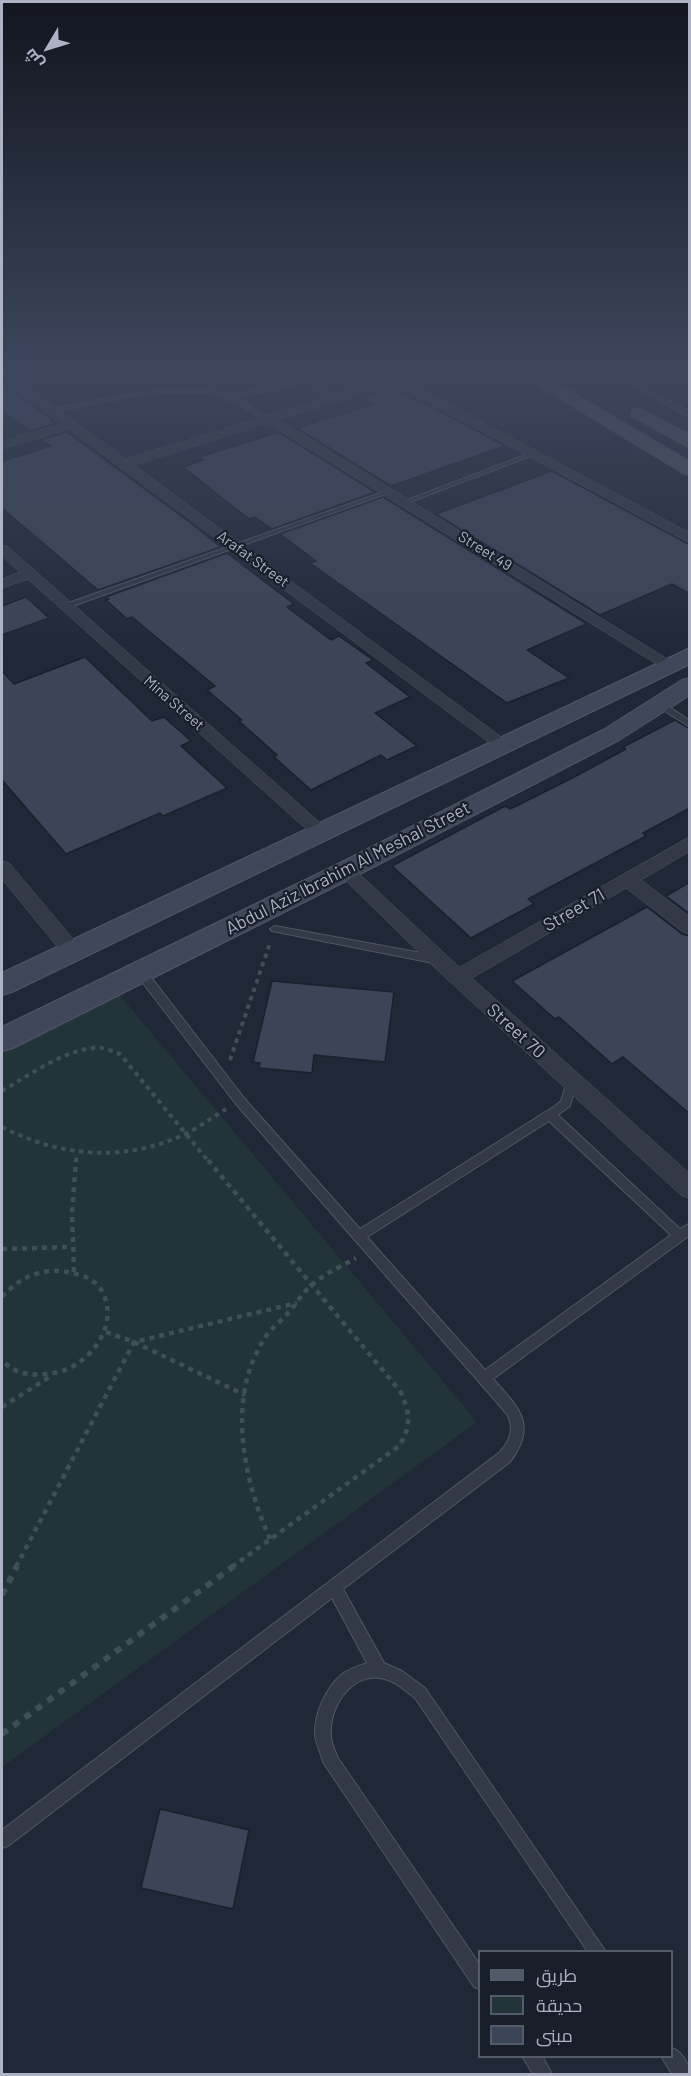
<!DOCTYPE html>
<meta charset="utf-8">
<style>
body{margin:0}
#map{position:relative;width:691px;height:2076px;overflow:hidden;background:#202737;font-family:Barlow,Cairo,sans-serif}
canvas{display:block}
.frame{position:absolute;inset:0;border:3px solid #adb3c4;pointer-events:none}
.legend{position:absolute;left:478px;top:1950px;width:195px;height:108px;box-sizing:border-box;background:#191e2b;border:2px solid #545a68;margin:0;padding:8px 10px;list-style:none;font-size:18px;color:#adb3c4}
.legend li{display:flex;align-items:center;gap:12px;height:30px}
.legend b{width:30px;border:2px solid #545a68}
.north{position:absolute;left:18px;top:18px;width:60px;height:60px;-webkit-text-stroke:4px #191e2b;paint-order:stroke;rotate:232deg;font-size:16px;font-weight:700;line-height:24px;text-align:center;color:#adb3c4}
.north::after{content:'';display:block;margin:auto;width:21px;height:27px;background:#adb3c4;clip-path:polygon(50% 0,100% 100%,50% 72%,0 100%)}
</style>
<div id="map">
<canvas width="691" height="2076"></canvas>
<div class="frame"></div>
<ul class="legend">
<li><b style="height:8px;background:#515867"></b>طريق</li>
<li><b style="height:16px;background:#233439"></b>حديقة</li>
<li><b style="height:16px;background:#3c4457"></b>مبنى</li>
</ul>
<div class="north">ش</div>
</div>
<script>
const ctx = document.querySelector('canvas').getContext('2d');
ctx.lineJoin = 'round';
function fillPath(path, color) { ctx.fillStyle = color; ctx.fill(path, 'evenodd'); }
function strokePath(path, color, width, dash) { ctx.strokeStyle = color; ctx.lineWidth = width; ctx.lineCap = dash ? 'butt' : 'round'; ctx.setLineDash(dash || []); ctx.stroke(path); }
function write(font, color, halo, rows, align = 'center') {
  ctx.font = font + ' Barlow,sans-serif'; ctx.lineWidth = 4.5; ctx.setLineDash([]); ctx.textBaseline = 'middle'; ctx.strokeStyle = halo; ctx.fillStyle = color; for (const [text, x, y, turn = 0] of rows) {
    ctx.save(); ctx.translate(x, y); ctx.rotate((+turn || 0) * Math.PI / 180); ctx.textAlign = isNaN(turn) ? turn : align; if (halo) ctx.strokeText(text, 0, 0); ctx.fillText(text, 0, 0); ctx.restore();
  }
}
const green = new Path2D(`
 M 118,993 L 477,1422 L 2,1767 L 2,1050 Z`);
const building = new Path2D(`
 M 321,374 L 366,374 L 377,380 L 348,389 Z
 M 2,383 L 53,420 L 51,421 L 55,424 L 30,431 L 2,410 Z
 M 391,387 L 414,400 L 417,399 L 505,446 L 391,486 L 297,428 L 373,404 L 361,397 Z
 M 67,432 L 188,521 L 221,547 L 98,590 L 2,508 L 2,461 L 51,446 L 41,440 Z
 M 276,433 L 280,433 L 375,492 L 272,529 L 255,517 L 249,519 L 183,467 L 204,460 L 199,457 Z
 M 552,471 L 690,545 L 690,594 L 672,584 L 600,615 L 436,514 Z
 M 383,497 L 584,622 L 586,624 L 527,650 L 569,678 L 507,703 L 310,563 L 316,561 L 280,534 Z
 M 227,553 L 294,604 L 287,607 L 331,640 L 339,636 L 373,660 L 366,663 L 410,697 L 375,713 L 417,746 L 387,760 L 381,755 L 311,790 L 274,757 L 277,755 L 276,754 L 239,721 L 242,720 L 207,690 L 215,686 L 132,617 L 127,619 L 106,600 L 109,599 L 106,597 Z
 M 26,597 L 49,618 L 2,635 L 2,606 Z
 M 85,657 L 152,721 L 164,717 L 191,741 L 181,746 L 227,788 L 163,816 L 160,813 L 66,854 L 2,780 L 2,671 L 14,684 Z
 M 675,720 L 690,729 L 690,808 L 643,833 L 646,836 L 528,899 L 534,904 L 471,938 L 392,866 L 505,806 L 510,809 L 574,777 L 626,749 L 623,747 Z
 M 690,882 L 690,914 L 666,896 Z
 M 647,907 L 682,934 L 690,936 L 690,1114 L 623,1057 L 612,1064 L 559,1017 L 555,1019 L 512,981 Z
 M 272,981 L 394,992 L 385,1062 L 314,1055 L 312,1073 L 259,1068 L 260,1063 L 253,1062 Z
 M 160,1809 L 249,1830 L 233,1909 L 141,1888 Z`);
const pathFar2 = new Path2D(`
 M 230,1060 L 270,943
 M 2,1091 C 28,1076 71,1045 102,1048 C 108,1049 114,1052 120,1054 L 209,1162
 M 2,1127 C 61,1157 126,1163 187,1133 C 201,1126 213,1117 226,1109
 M 76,1162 L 77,1153`);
const pathFar1 = new Path2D(`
 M 208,1160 L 400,1391 C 410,1412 412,1426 399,1446 L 232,1567
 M 2,1249 L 71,1247
 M 74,1272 L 72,1212 L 76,1160
 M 2,1297 C 22,1274 47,1266 76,1274 C 86,1276 97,1282 102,1291 C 121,1326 88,1368 53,1373 C 34,1376 16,1376 2,1360
 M 106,1332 L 134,1342 L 245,1395
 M 2,1407 L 51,1376
 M 270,1539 C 242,1477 225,1391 269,1332 C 275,1325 283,1319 289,1312 C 297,1303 303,1292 313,1284 C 325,1273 342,1266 356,1258
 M 16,1567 L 134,1342 L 297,1303`);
const path = new Path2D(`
 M 2,1595 L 17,1566
 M 2,1734 L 234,1566`);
const service = new Path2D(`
 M 612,374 L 619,374 L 690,412 L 690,417 Z
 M 307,378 L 310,380 L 309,381 L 235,398 L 271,418 L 271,420 L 269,421 C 252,414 238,401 220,396 C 172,383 99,403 51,412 L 48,410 L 113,397 L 160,390 L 203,389 L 230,395 Z
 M 531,453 L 536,454 L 407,503 L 402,502 Z
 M 386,491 L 391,492 L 67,608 L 60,606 Z
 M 655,701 L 661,701 L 690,721 L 690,727 L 655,705 Z
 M 275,926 L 438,956 L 443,960 L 438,964 L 272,931 L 270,929 Z
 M 140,967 L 144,968 L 244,1098 L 360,1229 L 555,1106 L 561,1101 L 568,1078 L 576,1078 L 577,1081 L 570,1106 L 558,1115 L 680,1229 L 690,1223 L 690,1235 L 493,1379 C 519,1408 538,1425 510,1462 L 343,1589 L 384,1663 L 402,1671 L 425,1688 L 606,1952 L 588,1952 L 415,1698 C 406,1692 398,1683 388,1680 C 355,1667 328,1706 331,1736 C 331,1743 335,1751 338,1758 L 480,1965 L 480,1989 L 474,1987 L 323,1762 C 321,1753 316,1744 315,1735 C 314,1714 326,1688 341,1675 C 349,1669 358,1666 367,1663 L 332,1598 L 8,1846 L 2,1848 L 2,1830 L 500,1452 C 510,1440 515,1429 507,1414 L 236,1104 L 136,974 L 135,971 L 136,968 ZM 549,1121 L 671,1235 L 485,1370 L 367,1237 Z
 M 672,2048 C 681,2051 690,2065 690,2074 L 672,2074 L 661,2056 L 672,2056 Z
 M 522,2056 L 542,2056 L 552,2074 L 533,2074 Z`);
const minor = new Path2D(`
 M 2,374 L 9,374 L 126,459 L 328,397 L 289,374 L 303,374 L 339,394 L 404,374 L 421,374 L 419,376 L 405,381 L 690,533 L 690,543 L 394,384 L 279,420 L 677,665 L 669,670 L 663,668 L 268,423 L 134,465 L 512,745 L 510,749 L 498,749 L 69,429 L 2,449 L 2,441 L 62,424 L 2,379 Z
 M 2,545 L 7,546 L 326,828 L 329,832 L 326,836 L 314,836 L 28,579 L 2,588 L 2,579 L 20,572 L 2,556 Z
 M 690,837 L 690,851 L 641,880 L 690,917 L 690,934 L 683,932 L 626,888 L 472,978 L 690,1174 L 690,1198 L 682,1196 L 432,965 L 336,871 L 338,867 L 345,865 L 352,867 L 459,967 Z
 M 2,861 L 9,863 L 79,946 L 82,951 L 79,956 L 72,958 L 65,956 L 2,879 Z`);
const secondary = new Path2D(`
 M 690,648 L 690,664 L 12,992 L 2,995 L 2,973 Z
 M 690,678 L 690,695 L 619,740 L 354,877 L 13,1048 L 2,1051 L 2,1027 L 336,865 L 603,730 L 682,680 Z`);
const primary = new Path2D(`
 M 522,374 L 543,374 L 690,461 L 690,476 L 683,474 L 525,378 Z
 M 639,407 L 690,434 L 690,449 L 632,417 L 630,413 L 632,409 Z`);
const farStreetnames = [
 ["Street 49",485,551,32],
 ["Arafat Street",253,559,36],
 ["Mina Street",174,703,41]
];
const streetNames = [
 ["Abdul Aziz Ibrahim Al Meshal Street",348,868,-27],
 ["Street 71",574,910,-30],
 ["Street 70",516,1031,42]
];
fillPath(green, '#233439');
fillPath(building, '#3c4457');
strokePath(building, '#1b202e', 1.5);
strokePath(service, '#515665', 2);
strokePath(minor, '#515665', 1);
strokePath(secondary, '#515665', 2);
strokePath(primary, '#3d4251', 1);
strokePath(pathFar2, '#3f5055', 4, [4.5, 4.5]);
strokePath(pathFar1, '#3f5055', 4.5, [5, 5]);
strokePath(path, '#3f5055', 6, [7, 7]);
fillPath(service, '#333947');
fillPath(minor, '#333947');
fillPath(secondary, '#41475a');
fillPath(primary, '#515867');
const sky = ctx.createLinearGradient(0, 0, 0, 664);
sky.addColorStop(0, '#12151e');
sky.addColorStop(0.56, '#3c475e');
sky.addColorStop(1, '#3c475e00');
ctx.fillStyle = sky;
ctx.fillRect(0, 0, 691, 664);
write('15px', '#adb3c4', '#191e2b', farStreetnames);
write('18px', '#adb3c4', '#191e2b', streetNames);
</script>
